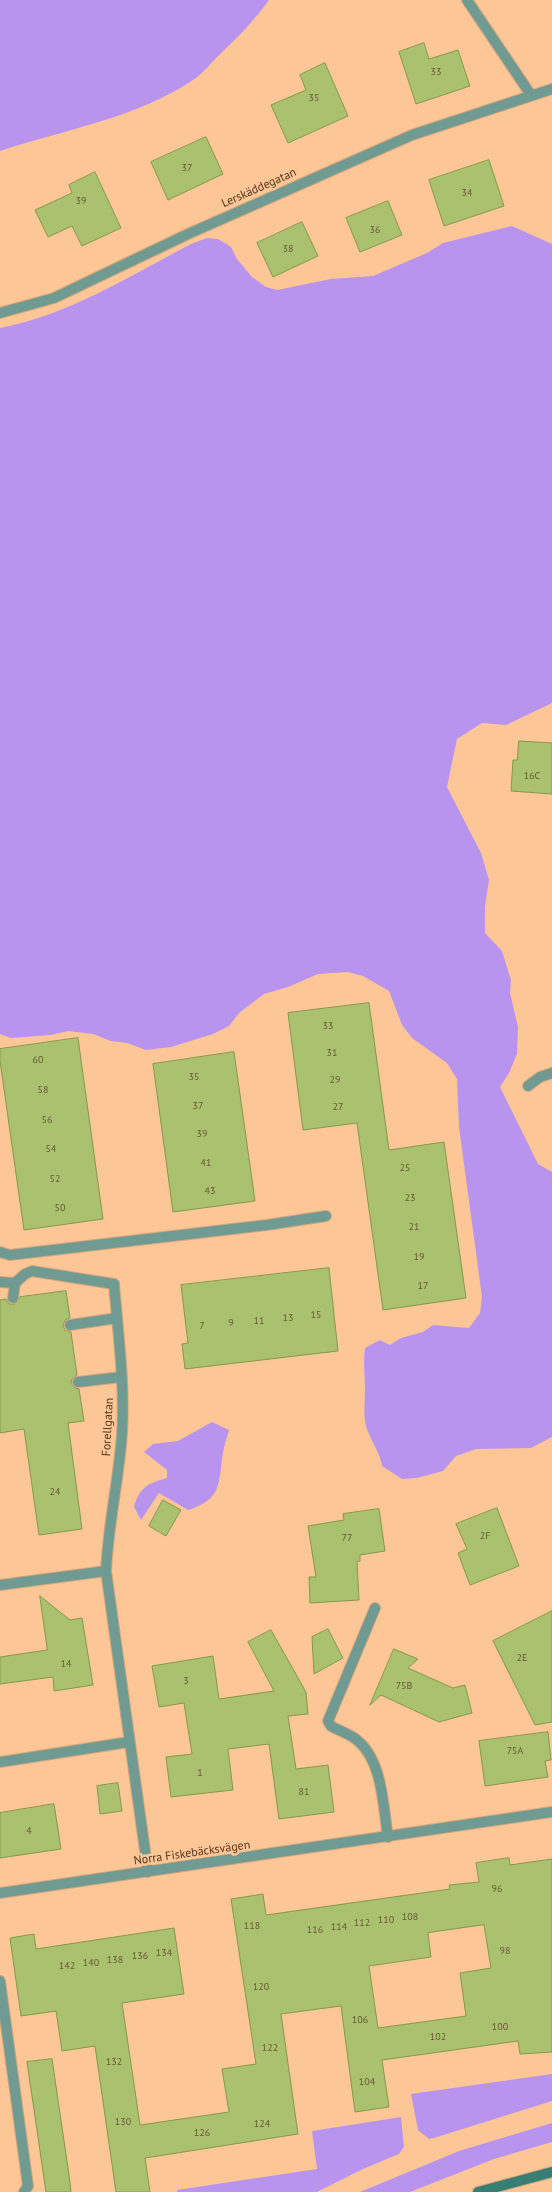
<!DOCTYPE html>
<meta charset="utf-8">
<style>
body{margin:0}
canvas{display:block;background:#fdc697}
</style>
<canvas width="552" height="2192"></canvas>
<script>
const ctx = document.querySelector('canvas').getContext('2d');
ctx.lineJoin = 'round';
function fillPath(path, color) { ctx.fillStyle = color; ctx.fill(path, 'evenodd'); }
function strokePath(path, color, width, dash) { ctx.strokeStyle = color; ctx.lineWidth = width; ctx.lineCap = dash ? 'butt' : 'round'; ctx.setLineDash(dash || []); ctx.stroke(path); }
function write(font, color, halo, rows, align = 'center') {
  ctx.font = font + ' "PT Sans",sans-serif'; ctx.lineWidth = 5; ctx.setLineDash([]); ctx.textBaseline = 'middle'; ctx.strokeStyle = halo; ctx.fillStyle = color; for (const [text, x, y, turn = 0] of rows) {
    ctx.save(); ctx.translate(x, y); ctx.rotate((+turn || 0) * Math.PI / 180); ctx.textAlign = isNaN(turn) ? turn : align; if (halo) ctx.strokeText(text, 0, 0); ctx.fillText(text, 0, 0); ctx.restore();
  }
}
const green = new Path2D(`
 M 0,0 L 269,0 C 254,21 237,38 218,56 C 211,63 204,72 196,78 C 138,118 66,129 0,151 Z
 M 512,226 L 552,244 L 552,703 L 506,725 L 482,723 L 457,739 L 447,787 L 481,853 L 489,880 L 485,907 L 485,933 L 502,951 L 511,980 L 510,993 L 518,1027 L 517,1054 L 509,1073 L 500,1087 L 538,1164 L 552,1172 L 552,1437 L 531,1448 L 476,1449 L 456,1456 L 443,1471 L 417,1478 L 402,1479 L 382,1466 C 381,1454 370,1440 366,1426 C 363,1414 365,1403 365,1391 C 365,1375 363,1364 365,1348 L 380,1340 L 390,1345 L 401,1338 L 423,1332 L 433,1325 L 469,1328 L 480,1313 L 482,1297 L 459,1127 L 457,1079 L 447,1063 L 412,1038 L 402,1025 L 389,991 L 363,976 L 348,972 L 318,974 L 288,987 L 264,994 L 239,1013 L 229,1026 L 213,1034 L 171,1047 L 146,1050 L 127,1043 L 111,1041 L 93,1034 L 68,1031 L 51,1035 L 11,1038 L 0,1034 L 0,328 C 68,315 130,276 191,244 L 207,238 L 218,239 L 231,247 L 237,259 L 252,277 L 266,287 L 277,290 L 331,279 L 373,276 L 427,253 L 443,243 Z
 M 212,1422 L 229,1430 C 227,1438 224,1445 223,1453 C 218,1483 223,1499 188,1510 L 159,1493 L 141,1520 L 134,1507 C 139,1488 148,1483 167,1478 L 167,1470 L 144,1452 L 153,1444 L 178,1441 Z
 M 552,2074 L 552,2101 L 434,2138 L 429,2139 L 418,2130 L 411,2094 Z
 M 401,2117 L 404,2147 L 399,2154 L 363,2169 L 317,2192 L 177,2192 L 177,2190 L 317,2169 L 312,2131 Z
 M 552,2123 L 552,2142 L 494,2159 L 410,2192 L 360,2192 L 459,2151 Z`);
const building = new Path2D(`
 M 424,43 L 429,59 L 458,50 L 470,86 L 416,104 L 399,52 Z
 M 325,63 L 348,116 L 288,143 L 271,105 L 306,90 L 300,75 Z
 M 206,137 L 223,174 L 168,200 L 151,162 Z
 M 489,160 L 504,206 L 444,226 L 429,180 Z
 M 95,172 L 121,228 L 82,246 L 72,226 L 48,237 L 35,210 L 72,193 L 69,185 Z
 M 388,201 L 402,235 L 360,252 L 346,218 Z
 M 302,222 L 318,256 L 273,277 L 257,243 Z
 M 519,741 L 552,743 L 552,794 L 511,791 L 513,760 L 517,760 Z
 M 369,1003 L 389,1150 L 444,1142 L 466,1298 L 383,1310 L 357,1123 L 303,1130 L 288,1013 Z
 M 78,1038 L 103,1219 L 24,1230 L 0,1061 L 0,1049 Z
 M 234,1052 L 255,1201 L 173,1212 L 153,1064 Z
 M 329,1268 L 338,1351 L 185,1369 L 182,1344 L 188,1343 L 181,1285 Z
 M 66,1291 L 70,1318 L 65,1320 L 63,1326 L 65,1330 L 71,1332 L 77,1375 L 72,1379 L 71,1383 L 75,1388 L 79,1389 L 84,1421 L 68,1423 L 82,1529 L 39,1535 L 24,1429 L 0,1433 L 0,1300 L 6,1299 L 9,1304 L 15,1304 L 20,1297 Z
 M 163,1500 L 181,1510 L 166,1536 L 149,1526 Z
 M 497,1508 L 519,1566 L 470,1585 L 458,1553 L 467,1549 L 456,1524 Z
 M 379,1509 L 385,1551 L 360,1555 L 360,1561 L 357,1562 L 359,1600 L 310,1603 L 309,1577 L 316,1577 L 308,1526 L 344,1520 L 343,1514 Z
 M 40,1596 L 70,1620 L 82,1618 L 93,1685 L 54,1691 L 53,1677 L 0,1684 L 0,1657 L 47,1650 Z
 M 552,1611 L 552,1722 L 535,1725 L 493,1641 Z
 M 328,1629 L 343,1658 L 314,1674 L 312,1637 Z
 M 271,1630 L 306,1692 L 308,1714 L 288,1716 L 296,1769 L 328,1765 L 334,1812 L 279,1819 L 269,1744 L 228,1749 L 233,1790 L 171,1797 L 166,1757 L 192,1754 L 184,1703 L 159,1707 L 152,1666 L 213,1656 L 219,1699 L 274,1691 L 248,1642 Z
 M 394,1649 L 418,1659 L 408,1668 L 453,1688 L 465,1685 L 472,1713 L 439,1722 L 381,1695 L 370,1705 Z
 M 548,1732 L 551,1760 L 545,1761 L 548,1777 L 485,1786 L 479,1741 Z
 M 118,1783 L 122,1811 L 100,1814 L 97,1786 Z
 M 54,1804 L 61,1849 L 0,1858 L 0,1813 Z
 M 509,1858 L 510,1865 L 552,1859 L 552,2052 L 520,2054 L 518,2041 L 382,2060 L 389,2107 L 355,2112 L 341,2006 L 281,2014 L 298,2134 L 145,2158 L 150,2192 L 116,2192 L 95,2046 L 62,2051 L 56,2011 L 21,2016 L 10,1938 L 34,1934 L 36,1949 L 174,1928 L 184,1994 L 122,2003 L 140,2125 L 229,2112 L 222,2069 L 256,2064 L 231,1899 L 263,1894 L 266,1915 L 450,1889 L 449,1885 L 479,1882 L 476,1863 ZM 484,1925 L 491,1968 L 460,1973 L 466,2016 L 378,2028 L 369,1966 L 431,1957 L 428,1933 Z
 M 52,2059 L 69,2175 L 71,2192 L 46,2192 L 27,2062 Z`);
const lane = new Path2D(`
 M 467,0 L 531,95
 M 0,1252 L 10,1255 L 267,1225 L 326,1216
 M 0,1282 L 15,1283
 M 13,1298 L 15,1283 L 25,1274 L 32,1271 L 114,1284
 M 70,1325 L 117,1318
 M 78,1382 L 121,1377
 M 375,1608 L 328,1721 L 331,1726 C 339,1731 351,1734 358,1741 C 383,1762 383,1807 388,1837
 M 0,1981 L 28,2186 L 24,2192`);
const street = new Path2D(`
 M 0,313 L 54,298 L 188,234 L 412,135 L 552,89
 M 528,1086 L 540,1077 L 552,1073
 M 114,1284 C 118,1333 125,1384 122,1433 C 119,1479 108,1525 106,1571 L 148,1872
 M 0,1585 L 106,1571
 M 0,1762 L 129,1742
 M 0,1893 L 552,1812`);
const secondary = new Path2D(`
 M 478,2192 L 552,2172`);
const numberNames = [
 ["33",436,72],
 ["35",314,98],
 ["37",187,168],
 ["34",467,193],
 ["39",81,201],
 ["36",375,230],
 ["38",288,249],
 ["16C",532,776],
 ["33",328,1026],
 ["31",332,1053],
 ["60",38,1060],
 ["35",194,1077],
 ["29",335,1080],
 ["58",43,1090],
 ["37",198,1106],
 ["27",338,1107],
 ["56",47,1120],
 ["39",202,1134],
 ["54",51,1149],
 ["41",206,1163],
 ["25",405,1168],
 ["52",55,1179],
 ["43",210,1191],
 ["23",410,1198],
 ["50",60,1208],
 ["21",414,1227],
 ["19",419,1257],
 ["17",423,1286],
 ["15",316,1315],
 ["13",288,1318],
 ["11",259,1321],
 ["9",231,1323],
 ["7",202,1326],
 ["24",55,1492],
 ["2F",485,1536],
 ["77",347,1538],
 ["2E",522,1658],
 ["14",66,1664],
 ["3",186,1681],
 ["75B",404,1686],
 ["75A",515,1751],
 ["1",200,1773],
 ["81",304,1792],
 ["4",29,1831],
 ["96",497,1889],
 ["108",410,1917],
 ["110",386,1920],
 ["112",362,1923],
 ["118",252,1926],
 ["114",339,1927],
 ["116",315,1930],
 ["98",505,1951],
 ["134",164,1953],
 ["136",140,1956],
 ["138",115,1960],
 ["140",91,1963],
 ["142",67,1966],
 ["120",261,1987],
 ["106",360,2020],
 ["100",500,2027],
 ["102",438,2037],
 ["122",270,2048],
 ["132",114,2062],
 ["104",367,2082],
 ["130",123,2122],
 ["124",262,2124],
 ["126",202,2133]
];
const streetNames = [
 ["Lerskäddegatan",259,188,-24],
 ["Forellgatan",108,1427,-87],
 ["Norra Fiskebäcksvägen",192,1853,-8]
];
fillPath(green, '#b894ee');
fillPath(building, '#aac170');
strokePath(building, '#849949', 1);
strokePath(lane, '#d7a67c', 12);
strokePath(street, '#d7a67c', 12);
strokePath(secondary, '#d7a67c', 12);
strokePath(lane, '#6f9b93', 10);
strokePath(street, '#6f9b93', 10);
strokePath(secondary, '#377f74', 10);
write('10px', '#675932', null, numberNames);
write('12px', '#51361d', '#fdc697', streetNames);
</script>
